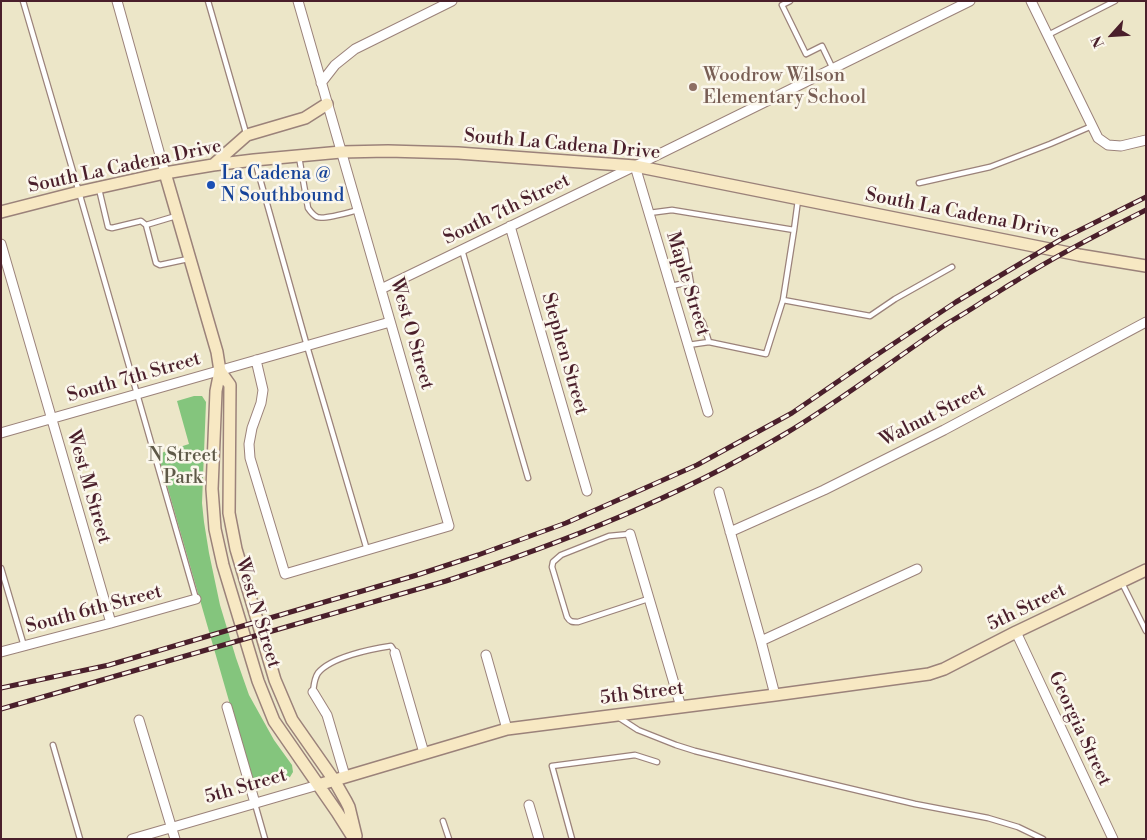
<!DOCTYPE html>
<style>
body{margin:0}
#map{position:relative;width:1147px;height:840px;overflow:hidden;background:#ece6c8;font-family:"Libre Bodoni",serif}
canvas{display:block}
.frame{position:absolute;inset:0;border:2px solid #4a1f2b;pointer-events:none}
.north{position:absolute;left:1087px;top:10px;width:50px;height:50px;-webkit-text-stroke:4px #fbf7ec;paint-order:stroke;rotate:244deg;font-size:14px;font-weight:700;line-height:20px;text-align:center;color:#4a1f2b}
.north::after{content:'';display:block;margin:auto;width:18px;height:22px;background:#4a1f2b;clip-path:polygon(50% 0,100% 100%,50% 72%,0 100%)}
</style>
<div id="map">
<canvas width="1147" height="840"></canvas>
<div class="frame"></div>
<div class="north">N</div>
</div>
<script>
const ctx = document.querySelector('canvas').getContext('2d');
ctx.lineJoin = 'round';
function fillPath(path, color) { ctx.fillStyle = color; ctx.fill(path, 'evenodd'); }
function strokePath(path, color, width, dash) { ctx.strokeStyle = color; ctx.lineWidth = width; ctx.lineCap = dash ? 'butt' : 'round'; ctx.setLineDash(dash || []); ctx.stroke(path); }
function write(font, color, halo, rows, align = 'center') {
  ctx.font = font + ' "Libre Bodoni",serif'; ctx.lineWidth = 5; ctx.setLineDash([]); ctx.textBaseline = 'middle'; ctx.strokeStyle = halo; ctx.fillStyle = color; for (const [text, x, y, turn = 0] of rows) {
    ctx.save(); ctx.translate(x, y); ctx.rotate((+turn || 0) * Math.PI / 180); ctx.textAlign = isNaN(turn) ? turn : align; if (halo) ctx.strokeText(text, 0, 0); ctx.fillText(text, 0, 0); ctx.restore();
  }
}
const green = new Path2D(`
 M 194,396 L 202,396 L 206,402 L 202,503 L 204,522 L 209,553 L 220,605 L 236,658 L 249,695 L 274,740 L 292,765 L 293,772 L 290,777 L 254,788 L 158,454 L 189,444 L 177,401 Z`);
const lane = new Path2D(`
 M 23,1 L 79,192 L 196,599
 M 208,1 L 246,133
 M 790,1 L 782,5 L 806,54 L 822,46 L 833,69
 M 1048,35 L 1115,1
 M 299,157 L 308,208 C 310,211 313,215 317,217 C 324,220 350,212 358,210
 M 255,161 L 307,346 L 367,550
 M 919,183 L 990,167 L 1050,144 L 1092,126
 M 99,189 L 108,227 L 112,228 L 141,221 L 146,225 L 156,263 L 160,265 L 188,259
 M 649,213 L 672,210 L 794,230 L 798,200
 M 146,225 L 176,216
 M 462,250 L 528,478
 M 685,250 L 696,312 L 703,323 L 709,342
 M 671,286 L 690,282
 M 783,300 L 794,230
 M 688,345 L 709,342 L 766,354 L 783,300 L 870,316 L 895,299 L 952,267
 M 630,534 L 609,536 L 561,555 L 553,562 L 552,567 L 567,617 C 570,622 572,622 578,622 L 648,599
 M 1,568 L 24,646
 M 1122,583 L 1146,631
 M 313,692 C 314,685 314,679 318,673 C 331,657 371,649 391,646 L 393,649 L 395,653
 M 618,717 L 638,730 L 676,745 L 695,751 L 751,765 L 915,804 L 988,818 L 1018,827 L 1043,839
 M 53,745 L 80,839
 M 255,804 L 265,839
 M 443,821 L 449,839
 M 572,839 L 552,766 L 635,755 L 657,762`);
const street = new Path2D(`
 M 117,1 L 165,173
 M 1031,1 L 1098,138 L 1108,145 L 1121,146 L 1146,140
 M 321,83 L 335,65 L 355,49 L 452,1
 M 635,166 L 708,412
 M 510,226 L 587,491
 M 1,244 L 111,623
 M 381,289 L 635,166 L 970,1
 M 256,360 L 263,390 L 261,403 L 252,428 L 249,444 L 250,458 L 285,574 L 449,526 L 298,1
 M 1,433 L 390,322
 M 719,492 L 761,641 L 775,695
 M 730,532 L 824,490 L 944,430 L 1146,322
 M 630,534 L 681,707
 M 1016,632 L 1113,839
 M 761,641 L 917,569
 M 1,652 L 111,623 L 196,599
 M 395,653 L 424,753
 M 486,655 L 507,729
 M 313,692 L 327,715 L 345,776
 M 227,707 L 255,803
 M 139,720 L 175,839
 M 529,805 L 539,839
 M 132,839 L 318,785`);
const secondary = new Path2D(`
 M 213,165 L 247,135 L 305,118 L 327,104
 M 165,173 L 217,352 L 220,371 L 216,391 L 212,489 L 215,529 L 223,565 L 258,681 L 274,721 L 337,812 L 354,839
 M 1,212 L 79,192 L 165,173 L 213,165 L 254,160 L 341,152 L 388,151 L 458,153 L 635,166 L 1079,255 L 1146,266
 M 220,371 L 230,385 L 229,513 L 236,549 L 275,680 L 292,720 L 334,780 L 346,801 L 349,807 L 356,836
 M 318,785 L 507,729 L 775,695 L 929,674 L 944,669 L 1016,632 L 1146,570`);
const rail = new Path2D(`
 M 1,688 L 109,665 L 417,575 L 478,555 L 566,523 L 697,465 L 792,413 L 875,356 L 956,302 L 986,284 L 1060,240 L 1146,197
 M 1,709 L 446,581 C 562,543 677,498 783,435 C 839,402 890,362 945,325 C 958,317 972,309 985,300 C 996,294 1005,287 1016,281 C 1057,255 1102,232 1146,210`);
const markers = [
 [693,87,5,"#8d6e63"],
 [211,185,5,"#1a4fb4"]
];
const educationNames = [
 ["Woodrow Wilson",703,76],
 ["Elementary School",703,98]
];
const streetNames = [
 ["South La Cadena Drive",562,145,5],
 ["South La Cadena Drive",125,167,-12],
 ["South 7th Street",507,210,-26],
 ["South La Cadena Drive",962,214,11],
 ["Maple Street",687,284,73],
 ["West O Street",411,334,74],
 ["Stephen Street",564,354,74],
 ["South 7th Street",134,378,-16],
 ["Walnut Street",933,416,-27],
 ["West M Street",88,487,74],
 ["5th Street",1027,608,-26],
 ["South 6th Street",94,610,-15],
 ["West N Street",257,613,73],
 ["5th Street",642,694,-7],
 ["Georgia Street",1079,729,65],
 ["5th Street",246,787,-16]
];
const transitNames = [
 ["La Cadena @",221,174],
 ["N Southbound",221,196]
];
const parkNames = [
 ["N Street",183,456],
 ["Park",183,478]
];
fillPath(green, '#84c57d');
strokePath(lane, '#9b827a', 7);
strokePath(street, '#9b827a', 11);
strokePath(secondary, '#9b827a', 14);
strokePath(lane, '#fff', 4.5);
strokePath(street, '#fff', 9);
strokePath(secondary, '#f7e8c3', 11);
strokePath(rail, '#4a1f2b', 5);
strokePath(rail, '#fbf7ec', 3, [9]);
for (const [x, y, r, color] of markers) { const dot = new Path2D(); dot.arc(x, y, r, 0, 2 * Math.PI); ctx.fillStyle = color; ctx.fill(dot); strokePath(dot, '#fbf7ec', 2); }
write('19px', '#785e54', '#fbf7ec', educationNames, 'left');
write('19px', '#4a1f2b', '#fbf7ec', streetNames);
write('19px', '#164399', '#fbf7ec', transitNames, 'left');
write('19px', '#5e5948', '#fbf7ec', parkNames);
</script>
